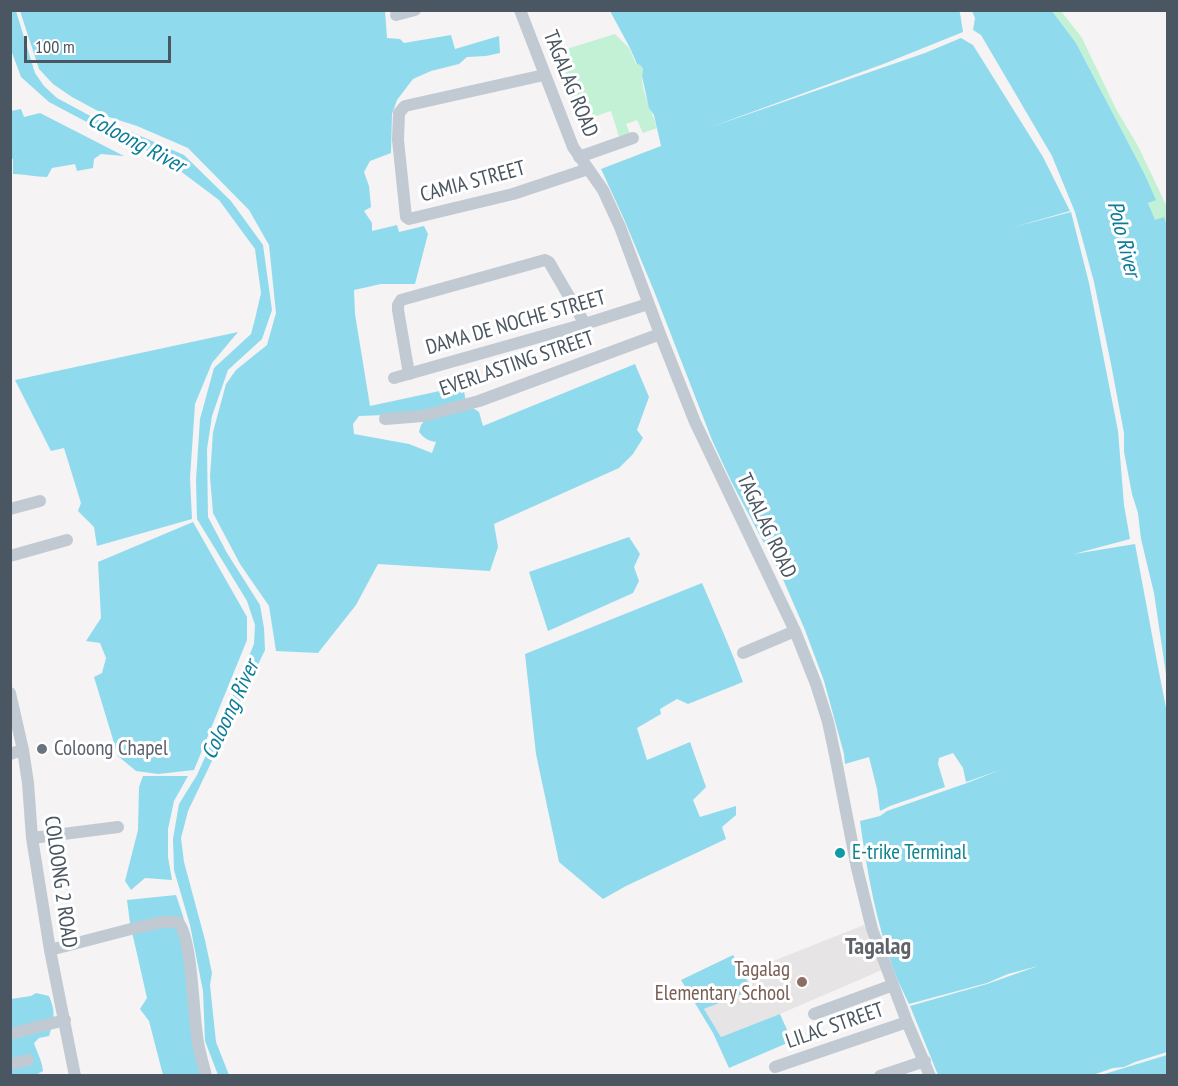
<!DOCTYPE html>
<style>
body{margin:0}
#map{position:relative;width:1178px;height:1086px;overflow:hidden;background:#f5f3f3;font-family:"PT Sans Narrow",sans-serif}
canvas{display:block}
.frame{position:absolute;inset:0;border:12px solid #4a5661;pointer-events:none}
.scale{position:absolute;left:24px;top:36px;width:147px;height:27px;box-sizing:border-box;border:3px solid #4a5661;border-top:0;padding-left:8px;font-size:18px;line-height:21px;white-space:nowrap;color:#4a5661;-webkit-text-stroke:4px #fff;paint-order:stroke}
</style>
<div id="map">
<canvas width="1178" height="1086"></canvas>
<div class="frame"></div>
<div class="scale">100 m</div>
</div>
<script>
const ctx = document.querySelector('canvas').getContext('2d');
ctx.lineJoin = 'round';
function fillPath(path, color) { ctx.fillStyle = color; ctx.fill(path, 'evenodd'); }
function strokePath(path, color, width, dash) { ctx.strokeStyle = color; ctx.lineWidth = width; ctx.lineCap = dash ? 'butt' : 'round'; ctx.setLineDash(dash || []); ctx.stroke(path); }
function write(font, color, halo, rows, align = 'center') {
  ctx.font = font + ' "PT Sans Narrow",sans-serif'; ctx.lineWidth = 6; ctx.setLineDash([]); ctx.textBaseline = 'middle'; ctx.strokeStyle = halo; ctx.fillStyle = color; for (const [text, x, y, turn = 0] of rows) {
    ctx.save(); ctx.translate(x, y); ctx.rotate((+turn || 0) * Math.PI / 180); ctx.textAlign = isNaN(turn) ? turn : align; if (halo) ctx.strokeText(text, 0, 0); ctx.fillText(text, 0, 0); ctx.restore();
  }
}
const education = new Path2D(`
 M 864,925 L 882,970 L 780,1014 L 721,1037 L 704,1009 L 751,990 L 743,973 Z`);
const green = new Path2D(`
 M 1052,11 L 1061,11 L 1082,38 L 1116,109 L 1138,146 L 1167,207 L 1167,228 L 1166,221 L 1155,221 L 1148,203 L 1152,201 L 1143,171 L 1076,43 Z
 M 615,34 L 629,48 L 636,64 L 640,65 L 643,70 C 638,87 653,111 657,128 L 643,133 L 637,120 L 626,124 L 631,136 L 620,140 L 611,111 L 584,120 C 573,98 565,74 560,51 Z`);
const water = new Path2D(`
 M 11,10 L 16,11 L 35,73 L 44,86 L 57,98 L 96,119 L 129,131 L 184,155 L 231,201 L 263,245 L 272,310 L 262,339 L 228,370 L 212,416 L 207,449 L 208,517 L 227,553 L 260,605 L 264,628 L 265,650 L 188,811 L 181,838 L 184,862 L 205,940 L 212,973 L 210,985 L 216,1042 L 229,1075 L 218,1075 L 205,1041 L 203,991 L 190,925 L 174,870 L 173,839 L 179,804 L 197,775 L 231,699 L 254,644 L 255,625 L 247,601 L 197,519 L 196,480 L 200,419 L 214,368 L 251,334 L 255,319 L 261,293 L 255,249 L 219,200 L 179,170 L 137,145 L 117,138 L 49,102 L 21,77 L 11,50 Z
 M 958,10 L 960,13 L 963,32 L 886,63 L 711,127 L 925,53 L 961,38 L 973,45 L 1043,157 L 1070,211 L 1014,227 L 1071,212 L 1089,283 L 1118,431 L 1124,505 L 1130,539 L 1074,554 L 1135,544 L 1158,667 L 1167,713 L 1167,1052 L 1135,1062 L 1124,1067 L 1113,1068 L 1093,1075 L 938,1075 L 910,1006 L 987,984 L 1038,966 L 1008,974 L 987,983 L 909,1004 C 904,993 898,982 894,971 C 876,922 867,872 860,821 L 880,816 L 887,811 L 967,783 L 1000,770 L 966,782 L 963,768 L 953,753 L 939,758 L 938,764 L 945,787 L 890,806 L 880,811 L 877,789 L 869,757 L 845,764 L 844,754 L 824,681 L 805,630 L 782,577 L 731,481 L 712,440 L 654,291 L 624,219 L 601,169 L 661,146 L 654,115 L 649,108 L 642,76 L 643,69 L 640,65 L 637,64 L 630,48 L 610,11 Z
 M 20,11 L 385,11 L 387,38 L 400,39 L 404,43 L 451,35 L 455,49 L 499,36 L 500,53 L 486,56 L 467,57 L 459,64 L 431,71 L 413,79 L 397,100 L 392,114 L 391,153 L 370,161 L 364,172 L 369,186 L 371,207 L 364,211 L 372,223 L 372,231 L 397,225 L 399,232 L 424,226 L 428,234 L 415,284 L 381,284 L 354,290 L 355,314 L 370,406 L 463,386 L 466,402 L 411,414 L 359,416 L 353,424 L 354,434 L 409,444 L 432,453 L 436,442 C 428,441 424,438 419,432 L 421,425 L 426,419 L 473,408 L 479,412 L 483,426 L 635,364 L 649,397 L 637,430 L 643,438 L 633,454 L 619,468 L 494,524 L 498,547 L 490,571 L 378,564 L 356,605 L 318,653 L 276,651 L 269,606 L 240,564 L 213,513 L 210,477 L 213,432 L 226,384 L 236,370 L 267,345 L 276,313 L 269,245 L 249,210 L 188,148 L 137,126 L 109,117 L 72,97 L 53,84 L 39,69 Z
 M 972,11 L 1052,11 L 1076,43 L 1143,171 L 1156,200 L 1148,203 L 1155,220 L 1164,217 L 1168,228 L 1167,681 L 1154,593 L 1141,539 L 1138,513 L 1132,494 L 1124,452 L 1124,433 L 1111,364 L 1094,282 L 1075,212 L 1052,156 L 981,35 L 973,30 L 975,18 Z
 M 21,109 L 24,117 L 40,113 L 124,156 L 101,154 L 94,159 L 93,168 L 77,171 L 75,164 L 52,168 L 47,177 C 35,177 25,174 13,174 L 13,159 L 10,158 L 11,111 Z
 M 238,332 L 212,363 L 195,404 L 190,478 L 192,519 L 97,546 L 94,527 L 78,511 L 81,503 L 64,448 L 51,451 L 15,380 Z
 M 193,522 L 247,617 L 247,640 L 194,770 L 158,774 L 136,771 L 118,756 L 94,677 L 102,673 L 106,658 L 100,643 L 86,641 L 101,618 L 98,562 Z
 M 629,537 L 640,554 L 634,567 L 639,581 L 633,593 L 548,631 L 529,572 Z
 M 702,583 C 716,616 731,649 743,682 L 688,704 L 677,699 L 660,709 L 661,714 L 637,728 L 647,760 L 690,742 L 706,787 L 693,800 L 700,817 L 736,806 L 736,815 L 722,827 L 726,839 L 626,886 L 603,899 L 559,862 L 536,754 L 525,654 Z
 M 143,776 L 188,776 L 174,801 L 168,829 L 168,857 L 172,880 L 145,878 L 131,890 L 125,881 L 138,830 L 139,787 Z
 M 176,895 L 183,916 L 197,988 L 199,1041 L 210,1075 L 163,1075 L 149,1021 L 140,1009 L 147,998 L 130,923 L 127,900 Z
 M 733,955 L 752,990 L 704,1009 L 721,1037 L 780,1014 L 792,1041 L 729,1068 L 713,1033 L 681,980 Z
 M 36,993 L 49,996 C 56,1012 54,1020 49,1036 L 39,1038 L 34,1043 C 37,1053 42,1060 43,1071 L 36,1075 L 20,1074 L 11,1076 L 11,999 L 31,996 Z
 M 1167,1055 L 1167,1075 L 1101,1075 Z`);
const minor = new Path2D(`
 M 520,10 L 573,147 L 603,190 L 620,227 L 660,334 L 695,422 L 795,631 L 816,684 L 828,722 L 835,755 L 857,868 L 872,929 L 907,1022 L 930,1076
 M 396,15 L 415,10
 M 544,75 L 405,106 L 399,113 L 398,140 L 406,217 L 409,219 L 513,194 L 588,169
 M 579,157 L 633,138
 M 409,374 L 398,310 L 398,305 L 401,300 L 545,260 L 549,262 L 585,324
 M 394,378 L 585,324 L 648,304
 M 385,419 L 423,416 L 479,401 L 660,334
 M 10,509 L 40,501
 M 10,556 L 67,540
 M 743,653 L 795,631
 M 10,693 L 23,750 L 28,783 L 32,838 L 50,950 L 75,1076
 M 10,754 L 23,750
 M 32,838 L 118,827
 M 50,950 L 131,929 L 162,922 L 178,922 C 192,937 193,1011 197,1035 C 198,1049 203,1062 206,1076
 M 814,1014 L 893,985
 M 10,1034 L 65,1020
 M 10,1064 L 28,1060
 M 775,1067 L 907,1022
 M 880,1076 L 925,1061`);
const markers = [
 [42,749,6,"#6b7280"],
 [840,853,6,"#0f9aa8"],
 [802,982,6,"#8d6e63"]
];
const streetNames = [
 ["TAGALAG ROAD",570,84,68],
 ["CAMIA STREET",473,182,-15],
 ["DAMA DE NOCHE STREET",516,323,-16],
 ["EVERLASTING STREET",517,364,-19],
 ["TAGALAG ROAD",766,526,65],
 ["COLOONG 2 ROAD",60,882,82],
 ["LILAC STREET",835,1026,-19]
];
const worshipNames = [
 ["Coloong Chapel",54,749]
];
const cultureNames = [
 ["E-trike Terminal",852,853]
];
const educationNames = [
 ["Tagalag",790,970],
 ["Elementary School",790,994]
];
const waterNames = [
 ["Coloong River",136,143,28],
 ["Polo River",1123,239,76],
 ["Coloong River",231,710,-65]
];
const quarterNames = [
 ["Tagalag",878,947]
];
fillPath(education, '#e6e4e5');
fillPath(green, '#c3f1d5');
fillPath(water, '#90daee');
strokePath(minor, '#c1cad2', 12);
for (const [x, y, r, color] of markers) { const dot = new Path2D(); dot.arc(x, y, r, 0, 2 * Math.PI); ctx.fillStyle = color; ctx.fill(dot); strokePath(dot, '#fff', 2); }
write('21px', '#4a5661', '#fff', streetNames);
write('21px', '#5b616d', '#fff', worshipNames, 'left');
write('21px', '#0d838f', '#fff', cultureNames, 'left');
write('21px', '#785e54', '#fff', educationNames, 'right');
write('italic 22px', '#0c7c9b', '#fff', waterNames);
write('bold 24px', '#5f6368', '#fff', quarterNames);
</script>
